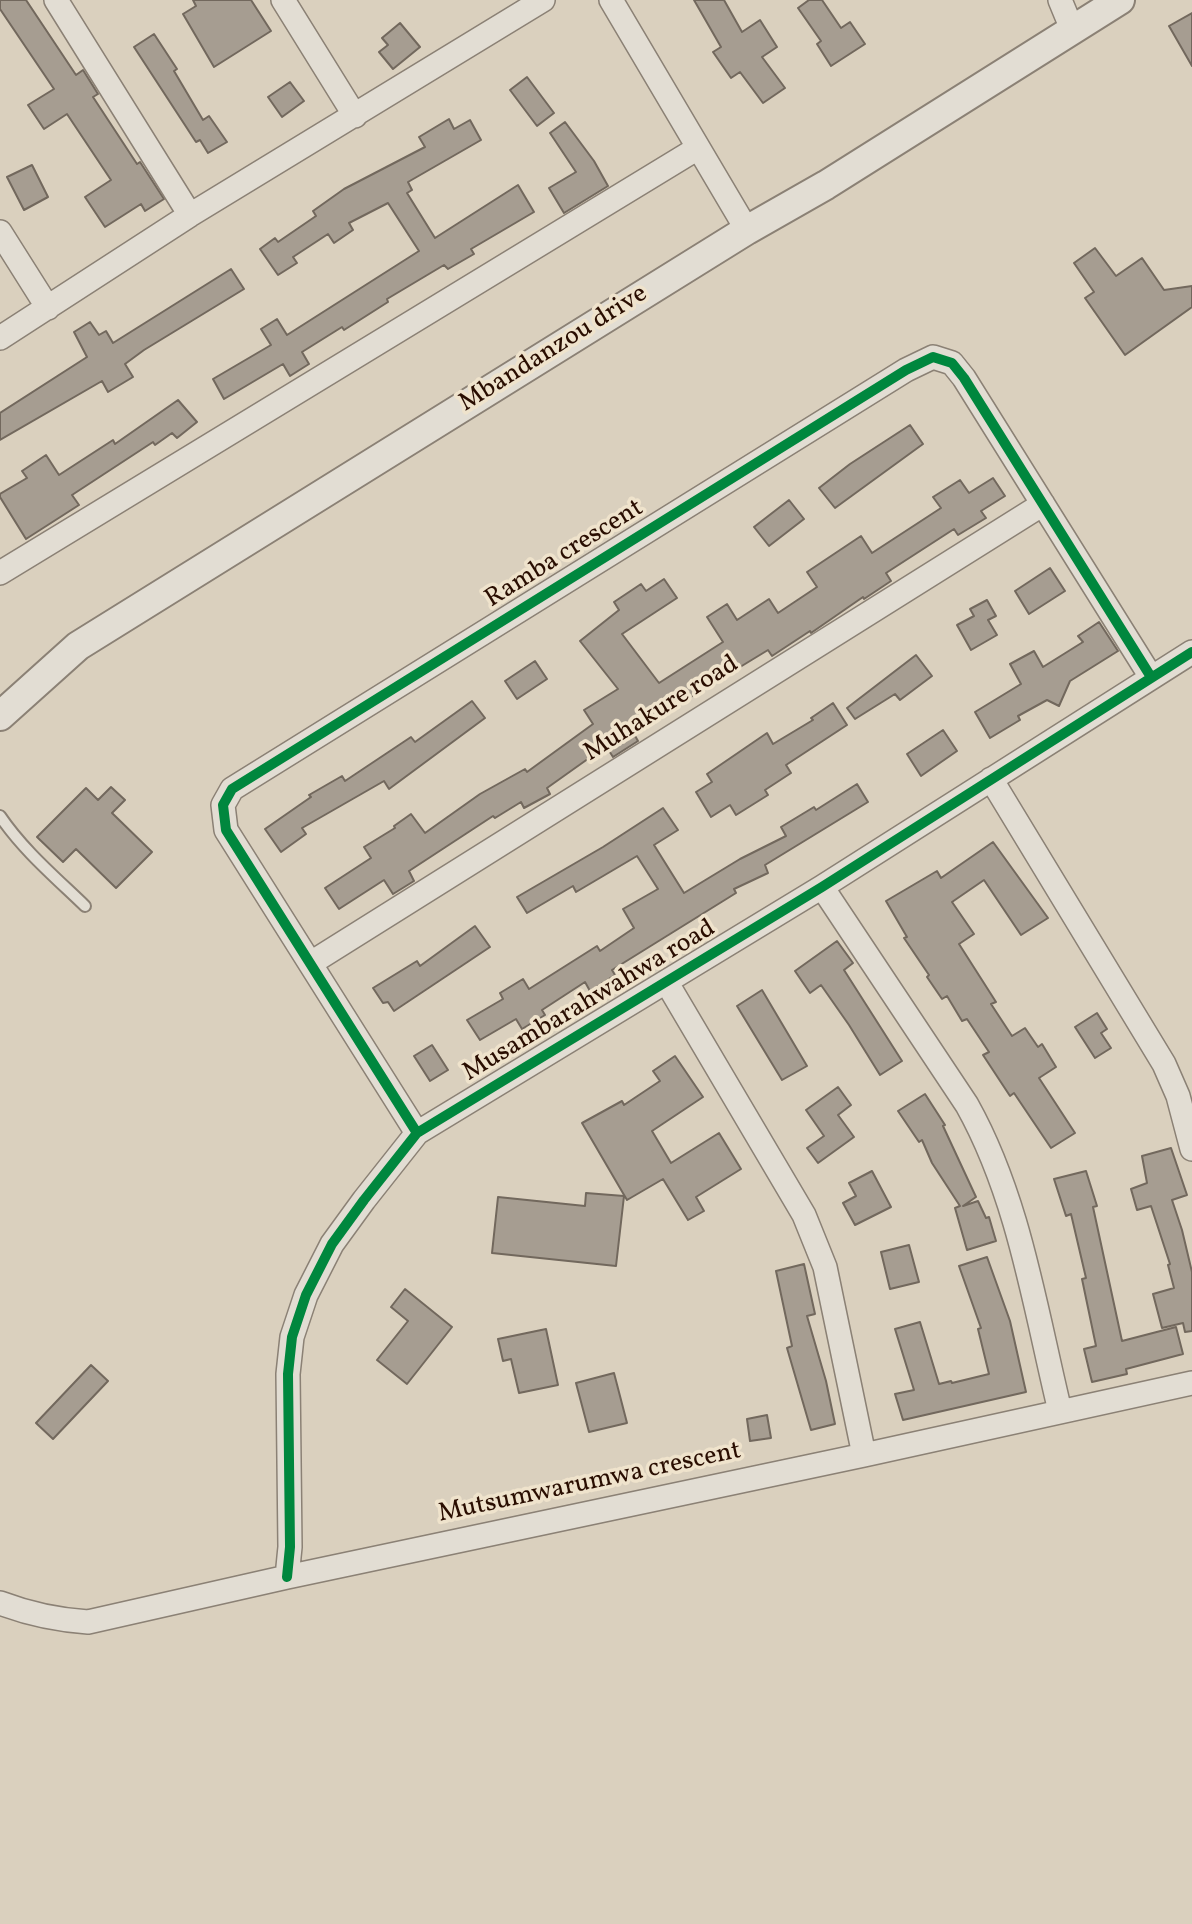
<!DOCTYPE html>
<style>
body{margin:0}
canvas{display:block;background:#dad0be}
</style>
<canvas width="1192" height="1924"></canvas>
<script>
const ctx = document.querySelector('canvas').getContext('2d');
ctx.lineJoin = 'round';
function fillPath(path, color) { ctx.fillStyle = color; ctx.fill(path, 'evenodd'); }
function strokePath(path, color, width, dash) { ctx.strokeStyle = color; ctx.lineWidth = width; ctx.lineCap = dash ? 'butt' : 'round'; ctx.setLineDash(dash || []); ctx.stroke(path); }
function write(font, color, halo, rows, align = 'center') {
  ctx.font = font + ' Vollkorn,serif'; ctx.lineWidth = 7; ctx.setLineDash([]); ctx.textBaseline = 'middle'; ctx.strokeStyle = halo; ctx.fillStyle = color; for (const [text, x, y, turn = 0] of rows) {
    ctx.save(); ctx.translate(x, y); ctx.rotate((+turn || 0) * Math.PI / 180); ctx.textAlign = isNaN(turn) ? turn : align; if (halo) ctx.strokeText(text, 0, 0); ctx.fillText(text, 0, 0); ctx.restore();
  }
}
const building = new Path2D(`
 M 0,0 L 26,0 L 76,75 L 83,70 L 98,94 L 93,97 L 137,164 L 140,162 L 164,199 L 145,211 L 141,204 L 105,227 L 85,197 L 111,180 L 67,114 L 44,129 L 28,105 L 54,89 L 0,9 Z
 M 193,0 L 251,0 L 271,31 L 214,67 L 183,14 L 196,6 Z
 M 694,0 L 724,0 L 742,32 L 760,20 L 777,47 L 762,57 L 785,88 L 763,103 L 740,72 L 731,78 L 713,52 L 721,47 Z
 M 809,0 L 822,0 L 841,28 L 850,22 L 865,44 L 831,66 L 817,44 L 821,41 L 798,8 Z
 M 1192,13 L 1192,66 L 1169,26 Z
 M 400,23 L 420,47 L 393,69 L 379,52 L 388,45 L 382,38 Z
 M 154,34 L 177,69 L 174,71 L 203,120 L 209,116 L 227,142 L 208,153 L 200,140 L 196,142 L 134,47 Z
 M 527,77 L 554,113 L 537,126 L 510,90 Z
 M 290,82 L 304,101 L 282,117 L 268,97 Z
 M 449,119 L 454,129 L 470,120 L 481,140 L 408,182 L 412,190 L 407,193 L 435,238 L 518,185 L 534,212 L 471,249 L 474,254 L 448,269 L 444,265 L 387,299 L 388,302 L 344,330 L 342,327 L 302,352 L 309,364 L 290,376 L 283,364 L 224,399 L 213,379 L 271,345 L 261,329 L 277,319 L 287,335 L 419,251 L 388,203 L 349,223 L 353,230 L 334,243 L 328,234 L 293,257 L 297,263 L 278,275 L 260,249 L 275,238 L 278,242 L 316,216 L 313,211 L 344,189 L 425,147 L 419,137 Z
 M 565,122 L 594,161 L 608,186 L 564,213 L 549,188 L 576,172 L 550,133 Z
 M 32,165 L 48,197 L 24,210 L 7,177 Z
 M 1095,248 L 1116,276 L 1142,258 L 1164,290 L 1192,286 L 1192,307 L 1125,355 L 1085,298 L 1094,292 L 1074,263 Z
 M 231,269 L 244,289 L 144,350 L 125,364 L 133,377 L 108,392 L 102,381 L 0,440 L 0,413 L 87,357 L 74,332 L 90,322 L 99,335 L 106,331 L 113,343 Z
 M 178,400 L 197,422 L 177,438 L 172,433 L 155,445 L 153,442 L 72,495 L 79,505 L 26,539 L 0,497 L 0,494 L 27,478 L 22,471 L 46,455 L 59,475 L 113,440 L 115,444 Z
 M 910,425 L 923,444 L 835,508 L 819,488 L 850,464 Z
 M 993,478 L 1005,496 L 981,511 L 986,518 L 958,535 L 954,529 L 886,573 L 891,581 L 864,599 L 863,597 L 811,633 L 810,631 L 772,656 L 768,650 L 658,717 L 634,734 L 638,741 L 613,757 L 606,746 L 547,788 L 550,794 L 524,808 L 521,802 L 495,818 L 493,816 L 409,871 L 414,881 L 393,894 L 384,880 L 339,909 L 325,888 L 371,858 L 364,847 L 395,828 L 394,826 L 411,814 L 425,833 L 480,794 L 525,769 L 527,772 L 593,724 L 584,710 L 618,689 L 580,641 L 619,610 L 614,602 L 641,584 L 646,591 L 664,579 L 677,598 L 622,634 L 659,683 L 723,642 L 707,617 L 727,604 L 737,620 L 769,599 L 778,613 L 817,587 L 807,572 L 861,536 L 872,553 L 941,508 L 933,497 L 960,480 L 969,493 Z
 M 789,500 L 804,519 L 769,546 L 754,527 Z
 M 1050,568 L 1065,591 L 1029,614 L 1015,591 Z
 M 987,600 L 996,616 L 988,620 L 997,635 L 971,650 L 957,625 L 974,616 L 970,609 Z
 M 1099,622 L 1118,651 L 1070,681 L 1059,706 L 1047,700 L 1018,716 L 1020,720 L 990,738 L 975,712 L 1021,684 L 1010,664 L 1034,651 L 1043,667 L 1083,642 L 1078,636 Z
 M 916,655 L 932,676 L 900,700 L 895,694 L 855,719 L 847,708 Z
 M 535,661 L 547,679 L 517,699 L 505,681 Z
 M 472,701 L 485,718 L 389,789 L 384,781 L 302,828 L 306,834 L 281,852 L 265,829 L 311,797 L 309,795 L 342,776 L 345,781 L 411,737 L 415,742 Z
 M 833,703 L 847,725 L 786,765 L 791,773 L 765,790 L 768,795 L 736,815 L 730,805 L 711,817 L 696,792 L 712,782 L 707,774 L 767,733 L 773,744 L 813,720 L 811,718 Z
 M 943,730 L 957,751 L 921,776 L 907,754 Z
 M 857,784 L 868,802 L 765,865 L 768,873 L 734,889 L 736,893 L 612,970 L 615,975 L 590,991 L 585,982 L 542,1010 L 545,1015 L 522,1029 L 516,1019 L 480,1040 L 467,1020 L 503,999 L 500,993 L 523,979 L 529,989 L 597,946 L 600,951 L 634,928 L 623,909 L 658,889 L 637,856 L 576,892 L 573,886 L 527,913 L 517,897 L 603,847 L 663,808 L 678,830 L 654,845 L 684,893 L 740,859 L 786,836 L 781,827 L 814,807 L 816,810 Z
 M 111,787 L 125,800 L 112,813 L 152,852 L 116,888 L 76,849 L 63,862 L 37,837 L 86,788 L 98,800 Z
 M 993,842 L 1048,918 L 1021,935 L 984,880 L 952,902 L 974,934 L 959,944 L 996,1002 L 991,1004 L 1012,1036 L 1025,1028 L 1038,1047 L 1042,1044 L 1056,1067 L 1039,1078 L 1075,1133 L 1051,1148 L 1014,1093 L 1010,1096 L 983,1055 L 989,1052 L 967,1019 L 962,1021 L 947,996 L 942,999 L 927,977 L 929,975 L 904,938 L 907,937 L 886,901 L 937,871 L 941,878 Z
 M 475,926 L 490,947 L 394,1011 L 388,1002 L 383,1003 L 373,988 L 417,961 L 420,966 Z
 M 837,941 L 853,963 L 844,970 L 902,1061 L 880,1075 L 849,1025 L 821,985 L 810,993 L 795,971 Z
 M 762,990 L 807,1066 L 782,1080 L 737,1006 Z
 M 1097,1013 L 1107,1029 L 1101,1033 L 1111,1048 L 1095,1058 L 1075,1027 Z
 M 432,1045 L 448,1070 L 430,1081 L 414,1056 Z
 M 675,1056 L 703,1097 L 652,1131 L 671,1163 L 719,1133 L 741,1169 L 696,1197 L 704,1211 L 688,1220 L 663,1179 L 627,1200 L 582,1123 L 622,1101 L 624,1105 L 660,1081 L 653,1071 Z
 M 838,1087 L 851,1105 L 838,1115 L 854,1137 L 818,1163 L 807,1148 L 824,1136 L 806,1110 Z
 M 925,1094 L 945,1125 L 943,1126 L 976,1197 L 963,1206 L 978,1201 L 986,1218 L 989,1217 L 996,1241 L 967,1250 L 955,1208 L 960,1206 L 932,1163 L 922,1140 L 919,1142 L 898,1111 Z
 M 1171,1148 L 1187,1195 L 1172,1200 L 1182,1230 L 1192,1272 L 1192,1331 L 1185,1332 L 1183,1323 L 1162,1328 L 1153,1294 L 1174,1288 L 1168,1265 L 1170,1264 L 1151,1206 L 1137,1210 L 1131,1189 L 1147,1183 L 1142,1156 Z
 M 872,1171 L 891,1207 L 855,1225 L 843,1203 L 856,1196 L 849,1183 Z
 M 1086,1171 L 1097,1206 L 1093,1207 L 1122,1341 L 1176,1327 L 1183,1354 L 1126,1369 L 1127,1374 L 1092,1382 L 1084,1349 L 1096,1346 L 1082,1279 L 1086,1278 L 1071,1214 L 1066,1216 L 1054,1179 Z
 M 586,1193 L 624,1196 L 616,1266 L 492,1253 L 498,1197 L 585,1206 Z
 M 909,1245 L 919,1282 L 890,1289 L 881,1252 Z
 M 987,1257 L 1010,1321 L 1026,1392 L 903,1420 L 895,1394 L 914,1390 L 895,1329 L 920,1322 L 939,1384 L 951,1381 L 952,1383 L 989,1374 L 978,1329 L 981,1328 L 959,1266 Z
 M 804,1264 L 815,1314 L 807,1316 L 826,1381 L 835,1424 L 811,1430 L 787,1348 L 792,1346 L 776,1271 Z
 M 405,1289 L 452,1327 L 407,1384 L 377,1360 L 408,1321 L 391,1307 Z
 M 546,1329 L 558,1385 L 519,1393 L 511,1359 L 503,1361 L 498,1339 Z
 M 91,1365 L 108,1381 L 53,1439 L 36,1423 Z
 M 614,1373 L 627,1423 L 589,1432 L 576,1383 Z
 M 767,1415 L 771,1438 L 750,1441 L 747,1419 Z`);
const service = new Path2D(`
 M 0,816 C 23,850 55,877 85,906`);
const minor = new Path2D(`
 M 56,0 L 190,215
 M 283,0 L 355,116
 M 611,0 L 747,230
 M 1060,0 L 1072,29
 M 0,232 L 48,308
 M 0,338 L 190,215 L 543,0
 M 0,573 L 698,148
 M 991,779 L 1164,1064 L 1178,1096 L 1192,1149
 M 822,887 L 967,1105 C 1019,1198 1035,1308 1060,1411
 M 311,963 L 1043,504
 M 667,983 L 804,1215 L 825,1267 L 864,1455
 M 417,1133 L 226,830 L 223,805 L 232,789 L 906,370 L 933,357 L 952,363 L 964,378 L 1151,677
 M 287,1577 L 290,1547 L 288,1374 L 292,1337 L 306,1295 L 332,1244 L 364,1200 L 417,1133 L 822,887 L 1192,652
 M 0,1603 C 29,1614 57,1620 88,1622 L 287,1577 L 864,1455 L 1192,1383`);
const tertiary = new Path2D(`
 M 0,716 L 78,646 L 747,230 L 826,185 L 1120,0`);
const cycleway = new Path2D(`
 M 417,1133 L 226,830 L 223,805 L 232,789 L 906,370 L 933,357 L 952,363 L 964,378 L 1151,677
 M 287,1577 L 290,1547 L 288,1374 L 292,1337 L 306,1295 L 332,1244 L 364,1200 L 417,1133 L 822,887 L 1192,652`);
const streetNames = [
 ["Mbandanzou drive",554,350,-32],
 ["Ramba crescent",565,555,-32],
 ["Muhakure road",662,710,-32],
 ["Musambarahwahwa road",590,1002,-31],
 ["Mutsumwarumwa crescent",590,1484,-12]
];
fillPath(building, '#a69d91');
strokePath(building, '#72685d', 2);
strokePath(service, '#8b8175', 14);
strokePath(minor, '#8b8175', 26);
strokePath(tertiary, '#8b8175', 32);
strokePath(service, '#e2ddd3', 10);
strokePath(minor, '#e2ddd3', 23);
strokePath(tertiary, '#e2ddd3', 28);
strokePath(cycleway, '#00873e', 10);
write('26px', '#290d00', '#efe3cc', streetNames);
</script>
